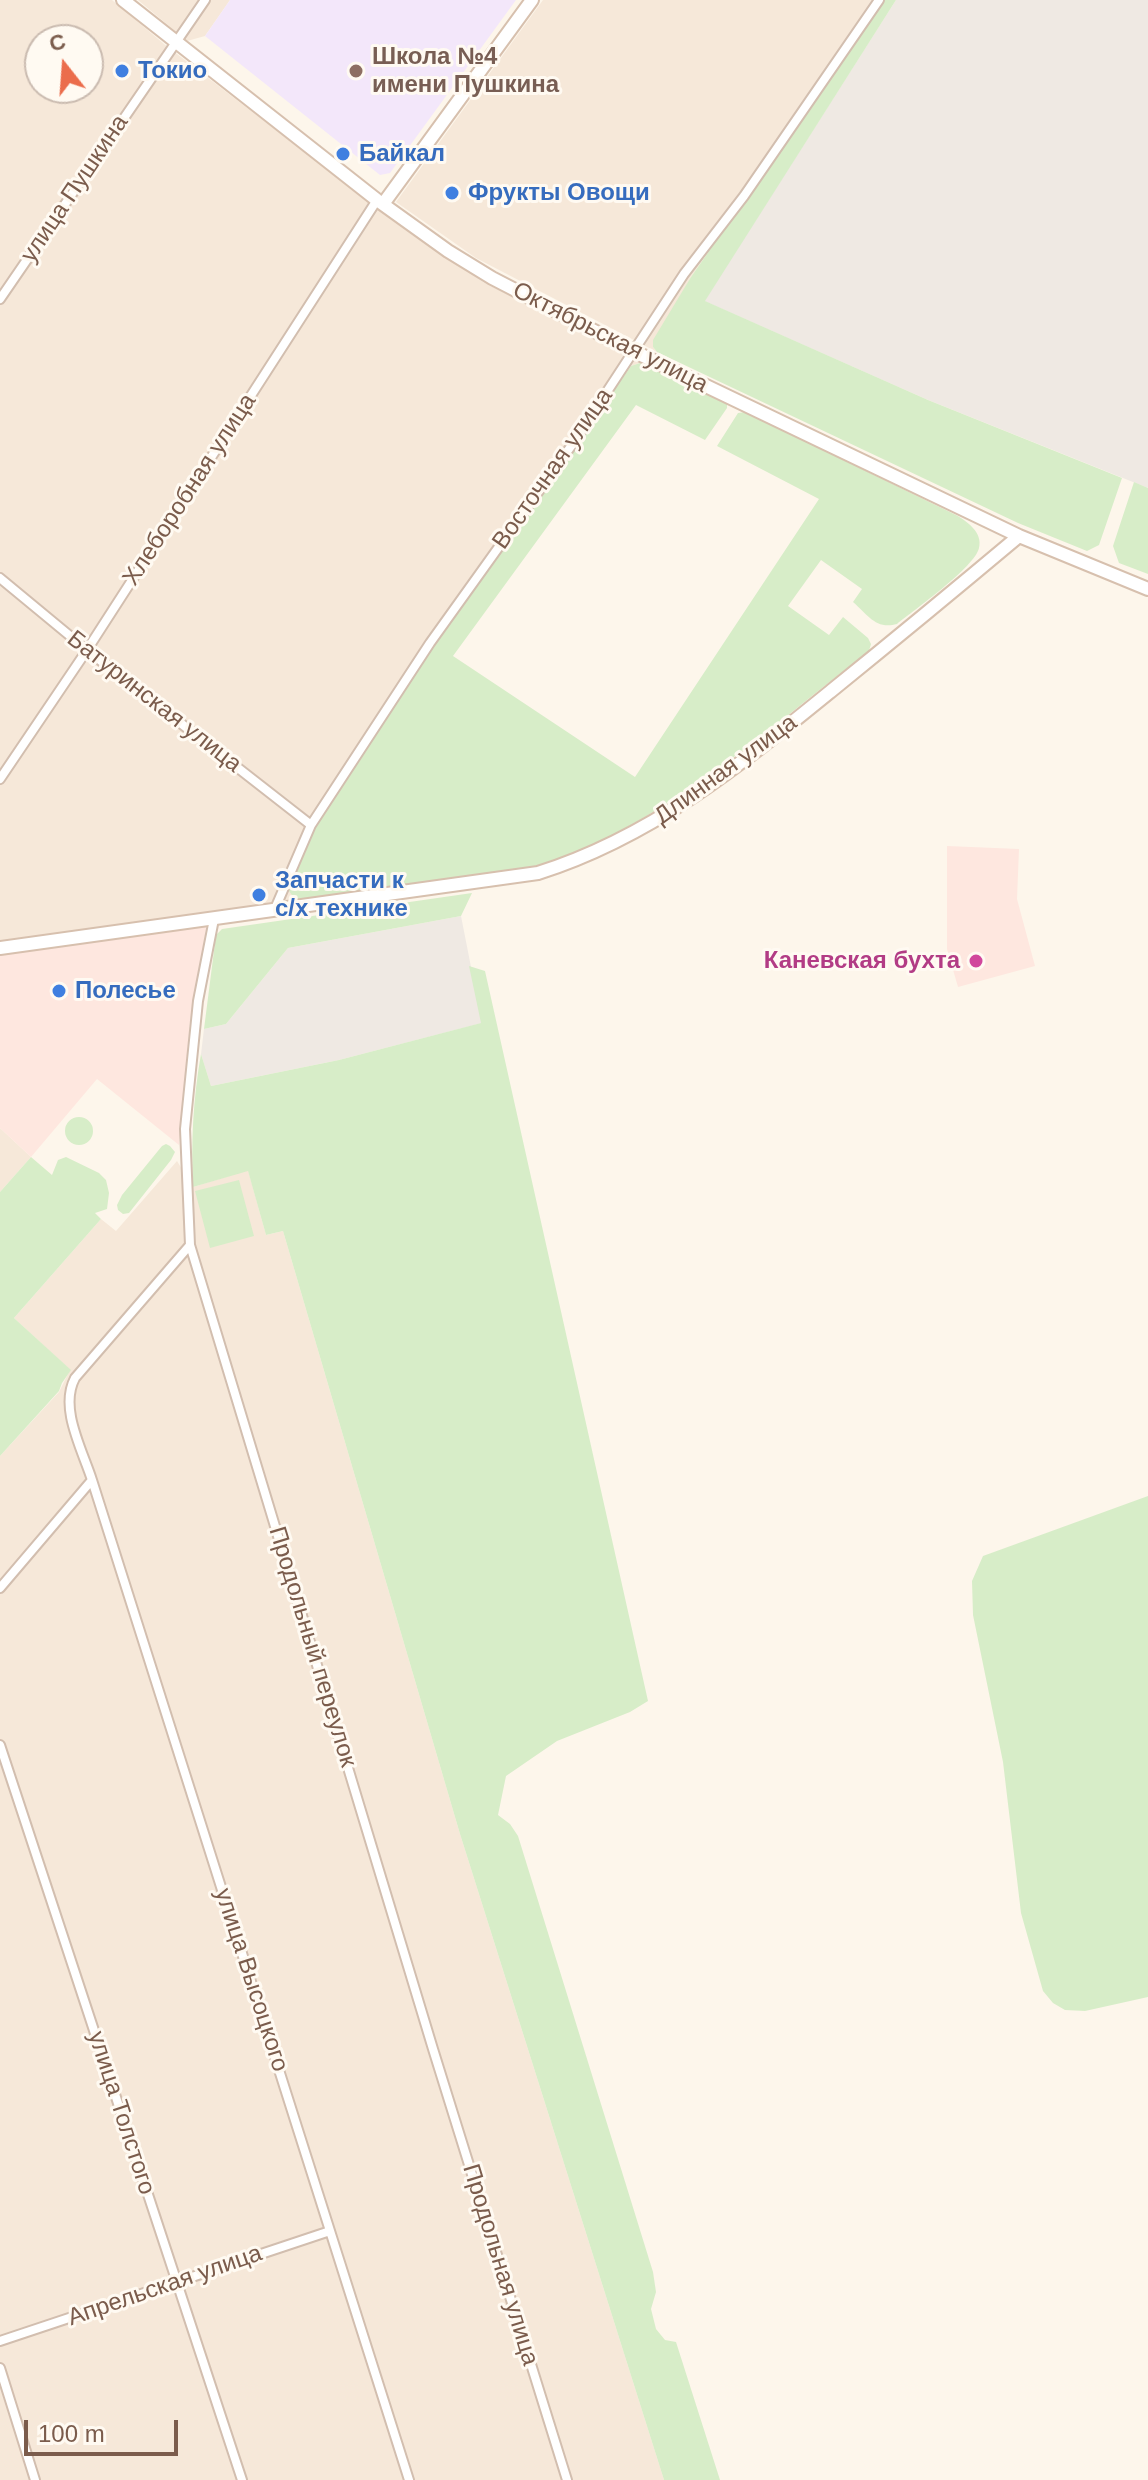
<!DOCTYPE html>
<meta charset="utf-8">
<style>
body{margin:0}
#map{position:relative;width:1148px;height:2480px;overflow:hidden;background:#fdf6eb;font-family:Arial,sans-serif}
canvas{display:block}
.north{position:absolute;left:24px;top:24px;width:80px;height:80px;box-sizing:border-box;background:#fffaf2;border:2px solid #cabbb0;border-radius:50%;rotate:343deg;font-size:22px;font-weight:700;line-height:32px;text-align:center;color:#7b5c4c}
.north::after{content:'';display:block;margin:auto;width:28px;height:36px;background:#eb6d4c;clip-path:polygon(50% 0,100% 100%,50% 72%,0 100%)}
.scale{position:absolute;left:24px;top:2420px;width:154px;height:36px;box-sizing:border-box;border:4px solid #7b5c4c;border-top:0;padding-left:10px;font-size:24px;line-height:28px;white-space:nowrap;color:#7b5c4c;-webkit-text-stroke:6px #fffaf2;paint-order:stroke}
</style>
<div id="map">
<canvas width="1148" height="2480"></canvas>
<div class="north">С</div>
<div class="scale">100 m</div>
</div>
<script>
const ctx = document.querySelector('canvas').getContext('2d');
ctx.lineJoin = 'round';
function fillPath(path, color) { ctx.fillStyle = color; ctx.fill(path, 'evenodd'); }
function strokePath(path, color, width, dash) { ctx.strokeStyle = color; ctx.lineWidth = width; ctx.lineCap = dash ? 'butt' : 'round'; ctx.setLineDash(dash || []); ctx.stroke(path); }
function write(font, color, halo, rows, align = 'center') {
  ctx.font = font + ' Arial,sans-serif'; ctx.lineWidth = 6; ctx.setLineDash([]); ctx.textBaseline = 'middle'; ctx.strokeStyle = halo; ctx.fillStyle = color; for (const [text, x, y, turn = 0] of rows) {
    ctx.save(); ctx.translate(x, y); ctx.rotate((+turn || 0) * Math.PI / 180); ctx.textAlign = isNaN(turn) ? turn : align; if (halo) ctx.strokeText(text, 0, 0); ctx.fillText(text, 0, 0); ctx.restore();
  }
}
const residential = new Path2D(`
 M 0,0 L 112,0 L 164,44 L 381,211 L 483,282 L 640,363 L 631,366 L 434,646 L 297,902 L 0,942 ZM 40,40 L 88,40 L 88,88 L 40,88 Z
 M 138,0 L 230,0 L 205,36 L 187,41 Z
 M 543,0 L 883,0 L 691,277 L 653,347 L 657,352 L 476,258 L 396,202 Z
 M 0,1128 L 31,1157 L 0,1192 Z
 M 177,1161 L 193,1187 L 248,1170 L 266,1235 L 283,1231 L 460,1834 L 664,2480 L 0,2480 L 0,1456 L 59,1392 L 70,1370 L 14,1318 L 101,1219 L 116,1231 Z`);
const commercial = new Path2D(`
 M 947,846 L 1019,849 L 1017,899 L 1035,966 L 958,987 L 947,949 Z
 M 207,924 L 190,1022 L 179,1145 L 97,1079 L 31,1157 L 0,1128 L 0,953 Z`);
const industrial = new Path2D(`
 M 896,0 L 1148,0 L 1148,488 L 928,400 L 704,301 Z
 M 461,916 L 482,1023 L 339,1060 L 211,1086 L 201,1054 L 204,1029 L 226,1024 L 288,948 Z`);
const education = new Path2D(`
 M 230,0 L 516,0 L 390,173 L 380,175 L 205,36 Z`);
const green = new Path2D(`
 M 883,0 L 896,0 L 705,301 L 928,400 L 1122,478 L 1099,545 L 1087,551 L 1018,523 L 657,352 L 653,347 L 653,340 L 691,277 Z
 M 640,363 L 727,403 L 727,408 L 705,440 L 636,405 L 453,656 L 635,777 L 819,499 L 717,446 L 738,413 L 745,412 L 956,515 C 968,522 983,533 979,548 C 975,567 914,610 897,624 C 876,630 868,615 853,602 L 862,589 L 821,560 L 788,606 L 829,635 L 843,617 L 868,638 L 871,644 L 869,651 C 786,715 707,786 614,834 C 590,846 567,859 541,865 L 305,903 L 297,902 L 289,891 L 317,823 L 434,646 L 631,366 Z
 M 1134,482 L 1148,488 L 1148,574 L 1119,563 L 1113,546 Z
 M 472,893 L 461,916 L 288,948 L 226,1024 L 204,1029 L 216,935 L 222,929 Z
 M 469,966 L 485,971 L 648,1701 L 630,1712 L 557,1741 L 506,1776 L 498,1815 L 510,1824 L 518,1836 L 653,2272 L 656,2292 L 651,2309 L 656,2329 L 665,2340 L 676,2342 L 720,2480 L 664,2480 L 460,1834 L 283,1231 L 266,1235 L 248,1171 L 193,1187 C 191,1142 193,1099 201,1054 L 211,1086 L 339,1060 L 481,1023 Z
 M65 1131a14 14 0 1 1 28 0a14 14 0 1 1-28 0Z
 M 166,1144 L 170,1146 L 175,1152 L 171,1160 L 129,1213 L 123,1214 L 118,1210 L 117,1205 L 122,1195 L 162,1146 Z
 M 31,1157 L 52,1175 L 58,1160 L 66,1157 L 99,1173 L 106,1180 L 109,1193 L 107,1209 L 95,1213 L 101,1219 L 14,1318 L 71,1370 L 62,1383 L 59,1391 L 0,1456 L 0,1192 Z
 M 239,1180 L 254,1236 L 210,1248 L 195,1191 Z
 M 1148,1496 L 1148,1997 L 1085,2011 L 1065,2010 L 1053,2003 L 1043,1991 L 1021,1913 L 1003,1762 L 973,1615 L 972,1581 L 983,1556 Z`);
const street = new Path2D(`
 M 0,299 L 205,0
 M 0,578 L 87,650 L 311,825
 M 0,779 L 87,650 L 377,200
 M 274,911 L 311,825 L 430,643 L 574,442 L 684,274 L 744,196 L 879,0
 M 190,1245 L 433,2049 L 567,2480
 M 92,1480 L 409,2480
 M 0,1588 L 92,1480 C 82,1449 59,1408 75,1378 L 190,1245 L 185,1129 L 198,1001 L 214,919
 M 0,1745 L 242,2480
 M 0,2341 L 330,2231
 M 0,2368 L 35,2480`);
const secondary = new Path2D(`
 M 123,0 L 377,200 L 448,251 L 492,278 L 633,351 L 1019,536 L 1148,589
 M 383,204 L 532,0
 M 0,948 L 538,873 C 652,837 740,765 831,691 C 894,640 957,588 1019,536`);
const markers = [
 [122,71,8,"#3f7fe0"],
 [356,71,8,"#8d6e63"],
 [343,154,8,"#3f7fe0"],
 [452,193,8,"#3f7fe0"],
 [259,895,8,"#3f7fe0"],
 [976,961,8,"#d1479c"],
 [59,991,8,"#3f7fe0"]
];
const educationNames = [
 ["Школа №4",372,57],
 ["имени Пушкина",372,85]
];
const shopNames = [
 ["Токио",138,71],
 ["Байкал",359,154],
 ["Фрукты Овощи",468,193],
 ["Запчасти к",275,881],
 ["с/х технике",275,909],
 ["Полесье",75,991]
];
const streetNames = [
 ["улица Пушкина",75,189,-56],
 ["Октябрьская улица",610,338,27],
 ["Восточная улица",553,469,-55],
 ["Хлеборобная улица",190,490,-57],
 ["Батуринская улица",154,702,38],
 ["Длинная улица",726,770,-36],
 ["Продольный переулок",312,1647,73],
 ["улица Высоцкого",251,1980,72],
 ["улица Толстого",121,2113,72],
 ["Продольная улица",500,2265,73],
 ["Апрельская улица",165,2286,-19]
];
const hotelNames = [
 ["Каневская бухта",960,961]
];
fillPath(residential, '#f6e8d9');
fillPath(commercial, '#fee7df');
fillPath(industrial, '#efe9e3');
fillPath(education, '#f3e7fa');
fillPath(green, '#d7edc8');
strokePath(street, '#d2beaf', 12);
strokePath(secondary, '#d7c0ae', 16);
strokePath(street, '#fff', 8);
strokePath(secondary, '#fff', 12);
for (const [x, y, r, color] of markers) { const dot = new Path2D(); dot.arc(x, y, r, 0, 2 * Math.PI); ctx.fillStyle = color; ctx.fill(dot); strokePath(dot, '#fffaf2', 3); }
write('bold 24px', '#785e54', '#fffaf2', educationNames, 'left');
write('bold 24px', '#366cbe', '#fffaf2', shopNames, 'left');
write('24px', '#7b5c4c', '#fffaf2', streetNames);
write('bold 24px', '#b23c85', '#fffaf2', hotelNames, 'right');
</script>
